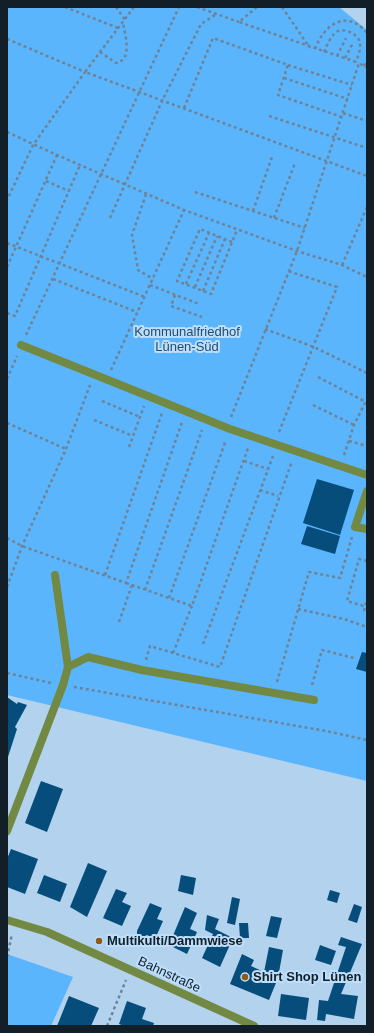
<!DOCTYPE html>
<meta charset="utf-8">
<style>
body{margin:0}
#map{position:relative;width:374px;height:1033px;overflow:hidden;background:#b2d2ee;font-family:Arial,sans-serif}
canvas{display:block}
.frame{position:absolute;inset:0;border:8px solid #121e28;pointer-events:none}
</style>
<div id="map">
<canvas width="374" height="1033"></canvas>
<div class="frame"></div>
</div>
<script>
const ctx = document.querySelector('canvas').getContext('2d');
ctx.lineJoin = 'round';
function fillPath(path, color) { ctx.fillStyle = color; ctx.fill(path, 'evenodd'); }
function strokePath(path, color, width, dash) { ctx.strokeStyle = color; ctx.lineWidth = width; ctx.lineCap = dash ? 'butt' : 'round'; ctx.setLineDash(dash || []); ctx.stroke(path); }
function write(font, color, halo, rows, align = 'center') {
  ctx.font = font + ' Arial,sans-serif'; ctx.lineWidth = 4; ctx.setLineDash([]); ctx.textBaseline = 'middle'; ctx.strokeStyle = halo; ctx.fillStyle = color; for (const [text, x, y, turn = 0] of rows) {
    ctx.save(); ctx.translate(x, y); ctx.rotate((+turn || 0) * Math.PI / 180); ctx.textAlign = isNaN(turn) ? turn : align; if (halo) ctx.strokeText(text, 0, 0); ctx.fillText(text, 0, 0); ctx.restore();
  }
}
const green = new Path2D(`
 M 7,7 L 339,7 L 367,30 L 367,781 L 7,695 Z
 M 7,954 L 73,977 L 51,1026 L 7,1026 Z`);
const building = new Path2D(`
 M 317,479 L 354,490 L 340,535 L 303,523 Z
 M 307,526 L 340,536 L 335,554 L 301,544 Z
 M 362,652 L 367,653 L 367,672 L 356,669 Z
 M 7,697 L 17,704 L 18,702 L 27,705 L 15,727 L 17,729 L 7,760 Z
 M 41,781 L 63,789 L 47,832 L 25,823 Z
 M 11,849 L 38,859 L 25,894 L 7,887 L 7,859 Z
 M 88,863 L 107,871 L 87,917 L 70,907 Z
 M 44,875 L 67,884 L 60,902 L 37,893 Z
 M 181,875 L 196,878 L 193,895 L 178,891 Z
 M 116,889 L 127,893 L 122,902 L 131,906 L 122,926 L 103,918 Z
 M 330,890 L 340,893 L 337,903 L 327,900 Z
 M 232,897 L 240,899 L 235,925 L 227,923 Z
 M 150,903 L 162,908 L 157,919 L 163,921 L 155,939 L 147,935 L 143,937 L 137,934 L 137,931 Z
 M 354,904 L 362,907 L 357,923 L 348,920 Z
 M 185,907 L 197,913 L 190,929 L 197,932 L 187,954 L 169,945 Z
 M 207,915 L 219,919 L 215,929 L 233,938 L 220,967 L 202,958 L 213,934 L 205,930 Z
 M 271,916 L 282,918 L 277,938 L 266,936 Z
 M 239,923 L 248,923 L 249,938 L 240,938 Z
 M 341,937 L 362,944 L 341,994 L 358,996 L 354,1019 L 326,1014 L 325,1021 L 317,1020 L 319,1000 L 328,1001 L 346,947 L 338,945 Z
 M 320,945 L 336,951 L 331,965 L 315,960 Z
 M 269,947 L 283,950 L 278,978 L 269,1000 L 230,984 L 242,954 L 254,960 L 251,966 L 264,972 Z
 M 281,994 L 309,998 L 306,1020 L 278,1016 Z
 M 69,996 L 99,1008 L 91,1026 L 57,1026 Z
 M 127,1001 L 146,1008 L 142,1019 L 154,1023 L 153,1026 L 124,1026 L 119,1024 Z`);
const path = new Path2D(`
 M 65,7 L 118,28
 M 116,7 L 125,20
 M 134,7 L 85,72 L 367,176
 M 197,7 L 239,22
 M 257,7 L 239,22 L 359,63
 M 282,7 L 310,48
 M 7,39 L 85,72 L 33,145 L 7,200
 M 315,49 C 324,25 346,8 367,33
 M 100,52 L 116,63 C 133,60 125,35 123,23
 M 324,52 C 327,45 330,38 335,33 C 342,26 359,34 360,43 C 361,49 358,56 356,62
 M 337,56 L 346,38
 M 345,58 L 353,43
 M 288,65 L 352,85
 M 364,66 L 367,61
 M 284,78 L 348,99
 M 184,108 L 213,38 L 288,65 L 278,95 L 342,117
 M 343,113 L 367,121
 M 269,116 L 367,148
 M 7,132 L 57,155 L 184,210 L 297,251 L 342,265 L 367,277
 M 46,181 L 69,191
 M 195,192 L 305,228
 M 146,194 L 132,235 L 138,270 L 153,279
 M 253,211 L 272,157
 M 110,218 L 162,101 L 201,24 L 215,15
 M 274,218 L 295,163
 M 232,242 L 200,229 L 177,281 L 211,294 L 237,230
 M 7,243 L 145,297
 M 342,265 L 367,207
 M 7,267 L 57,155
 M 53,279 L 137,312
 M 186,284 L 209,233
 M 150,285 L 199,304
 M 195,287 L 217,236
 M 203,291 L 225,239
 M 175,295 L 171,306 L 202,317
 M 7,313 L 15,316 L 80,165
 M 265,329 L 314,347 L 367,373
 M 26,335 L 179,7
 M 111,370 L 184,210
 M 318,377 L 366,402
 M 7,379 L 17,356
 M 102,401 L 140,417
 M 313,405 L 354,425
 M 231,417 L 297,251 L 359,63 L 367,68
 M 94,420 L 133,436
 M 7,423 L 66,449
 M 279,432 L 337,287 L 288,271
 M 349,441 L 367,446
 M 129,447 L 144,406
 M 344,455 L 354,425 L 367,399
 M 244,461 L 268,469
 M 260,490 L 278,496
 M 7,538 L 22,546 L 126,583 L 182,422
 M 367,561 L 359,559 L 347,601 L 367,607
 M 105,575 L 162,413
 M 126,583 L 192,606 L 248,448
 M 7,587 L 22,546 L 66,449 L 90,385
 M 145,590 L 202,430
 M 169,598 L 226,440
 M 298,609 L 344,619 L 367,627
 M 364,611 L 367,598
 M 119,622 L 132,585
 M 203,644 L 273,456
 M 173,653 L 192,606
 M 146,660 L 150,646 L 220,667 L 292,461
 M 7,673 L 51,683
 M 277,682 L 309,572 L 340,578 L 352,537
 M 312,685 L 322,650 L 354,658
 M 74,687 L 326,731 L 367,740
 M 7,957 L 12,934
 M 107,1026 L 126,980`);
const lane = new Path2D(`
 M 21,345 L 230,429 L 367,475
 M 367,491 L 355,527 L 367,529
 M 55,575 L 68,667 L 63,685
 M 68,667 L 88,657 L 142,670 L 314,700`);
const street = new Path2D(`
 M 7,831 L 63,685
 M 7,920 L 47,932 L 254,1026`);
const markers = [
 [99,941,4,"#925913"],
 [245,977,4,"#925913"]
];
const parkNames = [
 ["Kommunalfriedhof",187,332],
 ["Lünen-Süd",187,347]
];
const poiNames = [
 ["Multikulti/Dammwiese",107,941],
 ["Shirt Shop Lünen",253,977]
];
const streetNames = [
 ["Bahnstraße",169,975,25]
];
fillPath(green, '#5ab5fd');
fillPath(building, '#074d7b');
strokePath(path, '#6d8498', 2.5, [3, 3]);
strokePath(lane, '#718942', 8);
strokePath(street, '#718942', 8);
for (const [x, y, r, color] of markers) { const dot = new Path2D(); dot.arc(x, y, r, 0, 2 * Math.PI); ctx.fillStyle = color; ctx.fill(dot); strokePath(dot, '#bedffc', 1.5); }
write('13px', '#204d71', '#bedffc', parkNames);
write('bold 13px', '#121e28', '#bedffc', poiNames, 'left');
write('13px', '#121e28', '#bedffc', streetNames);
</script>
